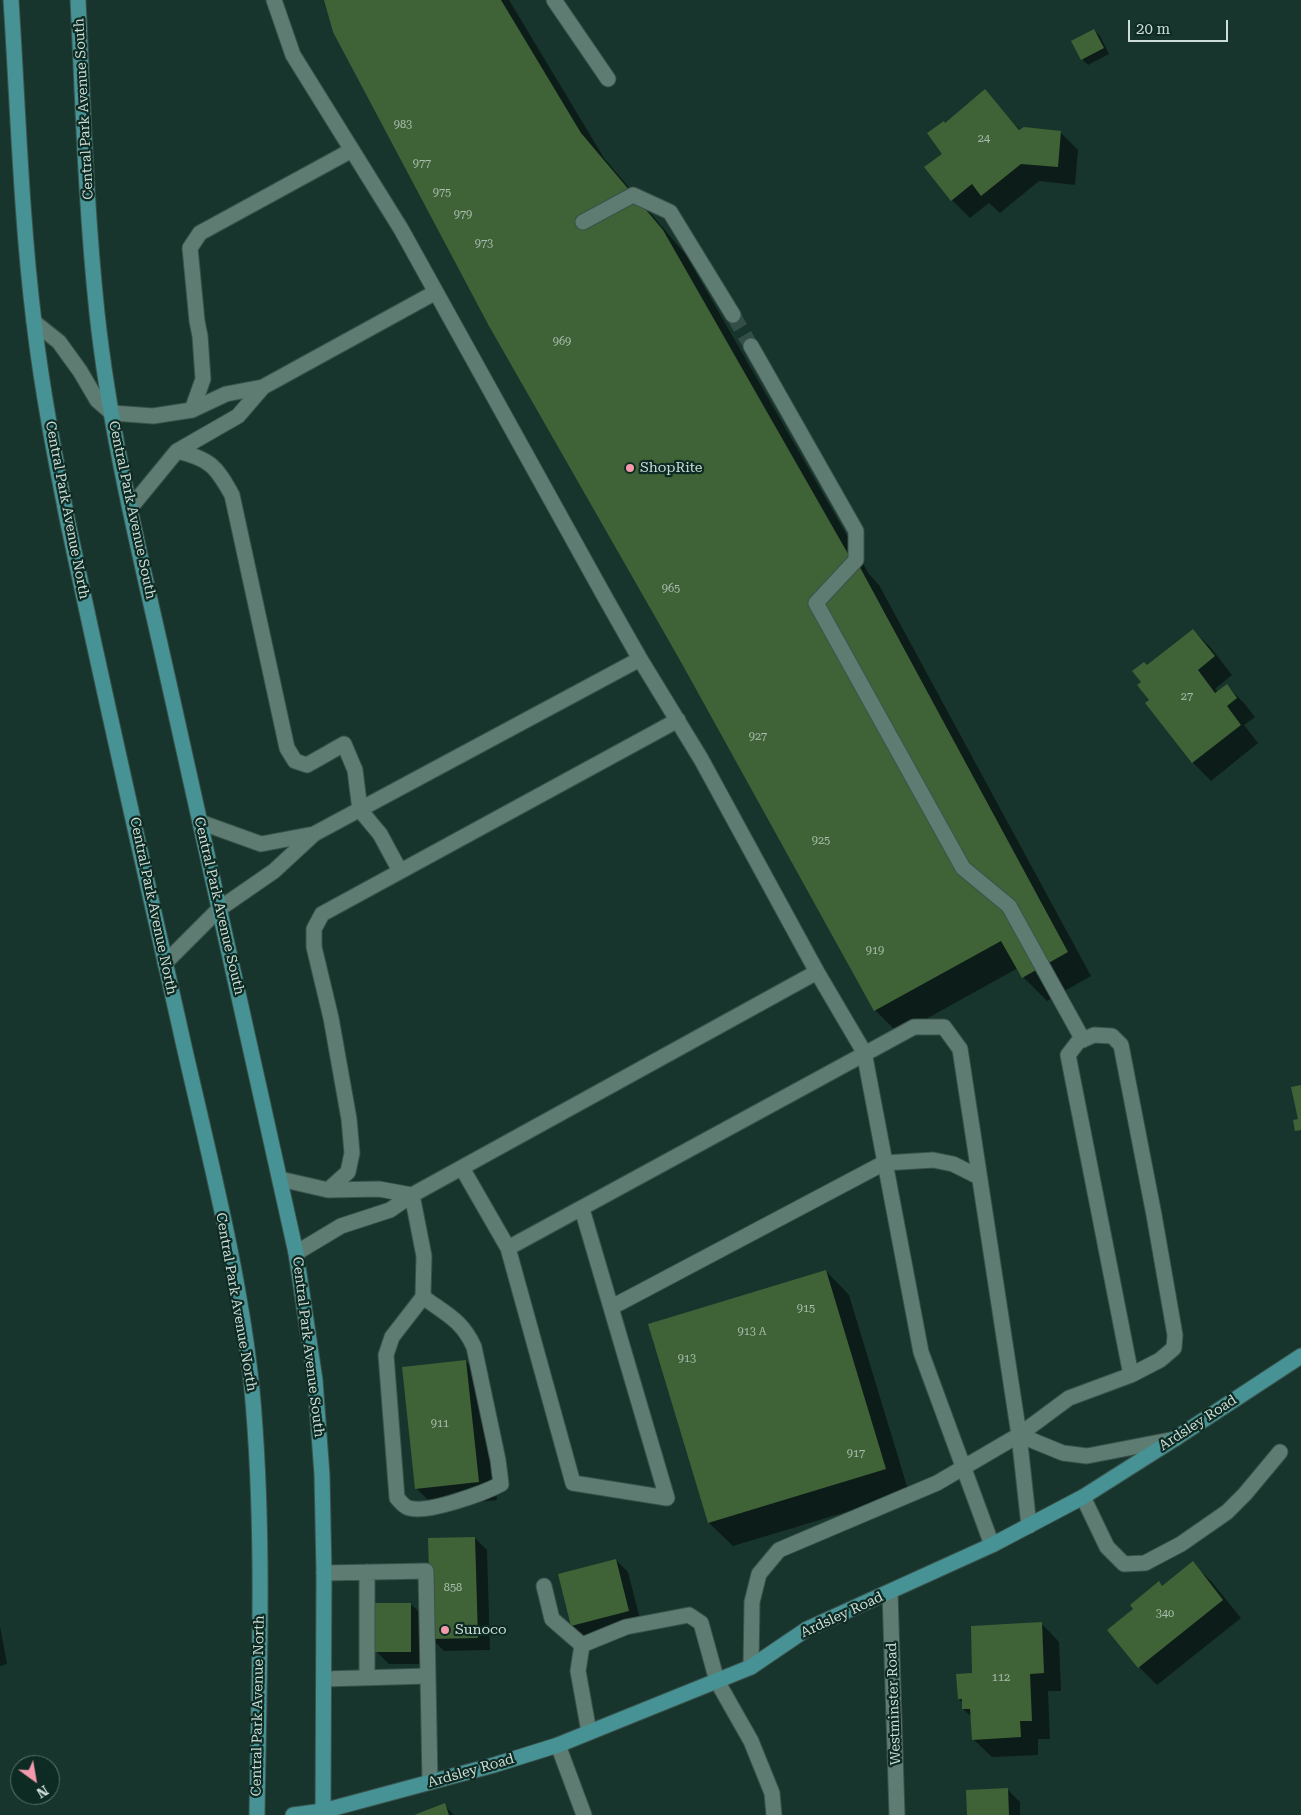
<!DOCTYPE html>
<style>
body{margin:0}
#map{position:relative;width:1301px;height:1815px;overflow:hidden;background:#18352d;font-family:"Roboto Serif",serif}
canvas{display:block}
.north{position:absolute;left:10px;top:1755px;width:50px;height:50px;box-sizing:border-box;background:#0e2b23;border:1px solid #5a726b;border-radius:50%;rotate:148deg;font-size:14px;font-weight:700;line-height:20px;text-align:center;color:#cdddd7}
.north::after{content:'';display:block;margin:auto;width:18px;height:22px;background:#f39aac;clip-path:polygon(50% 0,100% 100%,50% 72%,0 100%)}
.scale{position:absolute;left:1128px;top:20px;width:100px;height:22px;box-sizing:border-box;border:2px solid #cdddd7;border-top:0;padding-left:6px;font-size:15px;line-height:18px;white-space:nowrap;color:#cdddd7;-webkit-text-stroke:4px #0e2b23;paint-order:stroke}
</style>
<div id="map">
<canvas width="1301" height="1815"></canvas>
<div class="north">N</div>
<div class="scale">20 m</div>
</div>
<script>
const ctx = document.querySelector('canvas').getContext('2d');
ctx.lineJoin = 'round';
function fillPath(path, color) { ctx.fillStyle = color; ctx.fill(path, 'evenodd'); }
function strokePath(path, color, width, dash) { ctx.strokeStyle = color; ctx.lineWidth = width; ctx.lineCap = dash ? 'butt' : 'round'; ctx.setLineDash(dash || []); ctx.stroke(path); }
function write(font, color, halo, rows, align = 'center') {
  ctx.font = font + ' "Roboto Serif",serif'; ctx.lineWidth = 4.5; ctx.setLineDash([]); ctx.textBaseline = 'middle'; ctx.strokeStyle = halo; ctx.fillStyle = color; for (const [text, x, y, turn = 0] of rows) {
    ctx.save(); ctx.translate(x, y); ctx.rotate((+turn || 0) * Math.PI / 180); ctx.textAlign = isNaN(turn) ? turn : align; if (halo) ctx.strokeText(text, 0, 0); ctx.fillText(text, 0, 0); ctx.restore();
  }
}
const shadow = new Path2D(`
 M 325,0 L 509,0 L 604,158 L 686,255 L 869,574 L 879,585 L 1091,976 L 1047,1001 L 1023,977 L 1018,968 L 899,1034 L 875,1010 L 682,661 Z
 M 1094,30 L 1100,36 L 1109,54 L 1088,65 L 1082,59 L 1073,42 Z
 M 984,91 L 1021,131 L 1060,132 L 1078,150 L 1075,185 L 1039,181 L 1000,213 L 989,203 L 970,218 L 952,200 L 944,155 L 945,125 Z
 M 1193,630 L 1211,648 L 1232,675 L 1215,689 L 1218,692 L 1226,685 L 1244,703 L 1255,717 L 1244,725 L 1258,743 L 1211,781 L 1193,763 L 1147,703 L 1151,700 L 1142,682 L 1147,666 Z
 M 826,1271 L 849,1295 L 909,1493 L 733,1546 L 709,1523 L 649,1324 Z
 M 466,1361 L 484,1379 L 497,1500 L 434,1506 L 416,1488 Z
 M 475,1538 L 487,1550 L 490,1650 L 444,1651 L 432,1639 Z
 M 616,1560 L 628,1572 L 641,1623 L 584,1638 L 572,1626 Z
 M 1192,1563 L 1211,1581 L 1241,1618 L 1157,1685 L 1139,1667 L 1134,1609 Z
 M 411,1604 L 423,1616 L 422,1664 L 389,1664 L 377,1652 Z
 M 1041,1623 L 1059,1642 L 1061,1691 L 1048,1691 L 1050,1739 L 1038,1739 L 1038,1755 L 992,1757 L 973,1739 L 972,1717 L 963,1709 L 963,1703 L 959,1699 L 974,1674 Z
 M 0,1626 L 7,1664 L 0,1666 Z
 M 1008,1790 L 1020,1802 L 1020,1815 L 969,1815 Z
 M 444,1805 L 454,1815 L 417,1815 Z`);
const building = new Path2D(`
 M 324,0 L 501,0 L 581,133 L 663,230 L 855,566 L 856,560 L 1068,952 L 1022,978 L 1001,941 L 874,1011 L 681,662 L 489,326 L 333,32 Z
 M 1094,29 L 1104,48 L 1081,60 L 1071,41 Z
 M 985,89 L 1019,130 L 1024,127 L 1061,131 L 1058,167 L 1021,164 L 981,196 L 972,184 L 951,201 L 924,167 L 942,154 L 927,133 L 944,121 L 945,123 Z
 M 1193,629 L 1215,656 L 1198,670 L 1215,693 L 1227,684 L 1237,698 L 1227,706 L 1241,725 L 1192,763 L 1145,703 L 1149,700 L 1137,685 L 1141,682 L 1132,671 L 1144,662 L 1147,665 Z
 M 1301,1085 L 1301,1130 L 1295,1131 L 1293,1120 L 1298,1119 L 1291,1087 Z
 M 826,1270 L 886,1469 L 708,1523 L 648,1324 Z
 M 466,1360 L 479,1482 L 415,1489 L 402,1367 Z
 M 475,1537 L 478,1638 L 431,1639 L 428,1538 Z
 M 616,1559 L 629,1611 L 571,1626 L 558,1574 Z
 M 1193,1561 L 1223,1600 L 1138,1668 L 1107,1630 L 1133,1609 L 1130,1605 L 1159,1581 L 1162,1586 Z
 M 375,1603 L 411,1603 L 411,1652 L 375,1652 Z
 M 1042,1622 L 1044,1673 L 1030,1674 L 1032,1721 L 1020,1721 L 1021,1737 L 972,1740 L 970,1709 L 962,1709 L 962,1699 L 958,1699 L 956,1674 L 972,1673 L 971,1626 Z
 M 1008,1788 L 1009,1815 L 967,1815 L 966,1790 Z
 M 445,1803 L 449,1815 L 414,1815 Z`);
const minorTunnel = new Path2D(`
 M 733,315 L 751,346`);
const minor = new Path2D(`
 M 274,0 L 293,55 L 401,229 L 606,599 L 640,659 L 701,759 L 817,972 L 864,1052 L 921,1352 L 992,1545
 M 554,0 L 608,79
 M 583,222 L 633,195 L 670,212 L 733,315
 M 34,322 L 59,342 L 80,371 L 97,400 L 112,413 L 153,416 L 192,410 L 226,394 L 263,387 L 436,292
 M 751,346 L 856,531 L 856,560 L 816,603 L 963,868 L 1009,906 L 1083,1040
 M 192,410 L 203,379 L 200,336 L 197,321 L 190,248 L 200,233 L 352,150
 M 177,451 C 210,459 216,466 232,495 L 287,748 L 295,761 L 307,765 L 344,744 L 355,770 L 360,810 L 380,834 L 400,871
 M 131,507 L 177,451 L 238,416 L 263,387
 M 200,822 L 261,844 L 314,834
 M 165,963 L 219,909 L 274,871 L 314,834 L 640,659
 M 1094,1035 L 1112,1036 L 1121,1045 L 1154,1215 L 1175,1335 L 1174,1348 L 1160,1360 L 1131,1375 L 1068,1055 L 1078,1042 Z
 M 462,1168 L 508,1248 L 914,1027 L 944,1027 L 960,1049 L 1019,1435 L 1029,1526
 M 280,1179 L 328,1190 L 379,1189 L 412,1195
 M 328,1190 L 348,1172 L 352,1153 L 349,1119 L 331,1018 L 314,947 L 314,929 L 322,914 L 678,720
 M 412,1195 L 424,1256 L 423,1297 L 392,1337 L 386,1355 L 397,1498 C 401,1502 404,1507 409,1508 C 427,1514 484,1493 501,1484 L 498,1460 L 474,1347 C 462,1320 446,1314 423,1297
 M 508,1248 L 573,1483 L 667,1498 L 582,1209
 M 296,1253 L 341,1226 L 390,1210 L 412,1195 L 817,972
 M 612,1307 L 884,1163 L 933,1160 L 953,1164 L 979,1177
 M 1019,1435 L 1063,1453 L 1087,1456 L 1175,1439
 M 1083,1497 L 1107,1547 L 1124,1564 L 1145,1563 L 1181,1544 L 1227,1512 L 1245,1494 L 1280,1452
 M 367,1572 L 367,1677
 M 324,1573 L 426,1571 L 430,1782
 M 544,1586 L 552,1619 L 582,1645
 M 890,1592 L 897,1815
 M 751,1667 L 752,1602 L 759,1574 L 779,1550 L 937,1483 L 1019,1435 L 1069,1398 L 1131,1375
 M 324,1679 L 428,1676
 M 589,1732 L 578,1671 L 582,1645 L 626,1627 L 689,1615 L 701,1623 L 717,1681 L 751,1741 L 772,1793 L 774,1815
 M 558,1745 L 584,1815`);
const major = new Path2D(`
 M 11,0 C 18,107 21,216 34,322 C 42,390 55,457 68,523 C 105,698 145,872 184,1046 C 210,1160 240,1274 252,1390 C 265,1531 259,1674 257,1815
 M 78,0 C 83,104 86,209 97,313 C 111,443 144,570 172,697 C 213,882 255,1068 296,1253 L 315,1380 L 322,1475 L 324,1573 L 323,1815
 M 293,1815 L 323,1811 L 494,1765 L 558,1745 L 751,1667 L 807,1629 L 992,1545 L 1083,1497 L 1176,1438 L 1301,1356`);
const markers = [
 [630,468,5,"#f39aac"],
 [445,1630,5,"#f39aac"]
];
const numberNames = [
 ["983",403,125],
 ["24",984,139],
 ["977",422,164],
 ["975",442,193],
 ["979",463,215],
 ["973",484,244],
 ["969",562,342],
 ["965",671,589],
 ["27",1187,697],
 ["927",758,737],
 ["925",821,841],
 ["919",875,951],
 ["915",806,1309],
 ["913 A",752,1332],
 ["913",687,1359],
 ["911",440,1424],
 ["917",856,1454],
 ["858",453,1588],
 ["340",1165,1614],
 ["112",1001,1678]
];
const streetNames = [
 ["Central Park Avenue South",84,109,-93],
 ["Central Park Avenue North",67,510,79],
 ["Central Park Avenue South",132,510,78],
 ["Central Park Avenue North",153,906,78],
 ["Central Park Avenue South",219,906,77],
 ["Central Park Avenue North",236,1302,80],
 ["Central Park Avenue South",308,1347,83],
 ["Ardsley Road",1198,1423,-33],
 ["Ardsley Road",842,1615,-25],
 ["Westminster Road",894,1704,-92],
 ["Central Park Avenue North",258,1706,-89],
 ["Ardsley Road",471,1771,-16]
];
const poiNames = [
 ["ShopRite",640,468],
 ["Sunoco",455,1630]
];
fillPath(shadow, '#0007');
fillPath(building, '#3f6337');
strokePath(minorTunnel, '#334e46', 15, [15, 8]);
strokePath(minor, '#3a524b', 17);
strokePath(major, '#3a524b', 17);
strokePath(minor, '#5e7c72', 15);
strokePath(major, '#469295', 15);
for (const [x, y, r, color] of markers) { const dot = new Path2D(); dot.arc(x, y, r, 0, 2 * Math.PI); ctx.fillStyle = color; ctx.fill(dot); strokePath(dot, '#0e2b23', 2); }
write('11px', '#aabeaf', null, numberNames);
write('14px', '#cdddd7', '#0e2b23', streetNames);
write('14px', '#cdddd7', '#0e2b23', poiNames, 'left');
</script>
